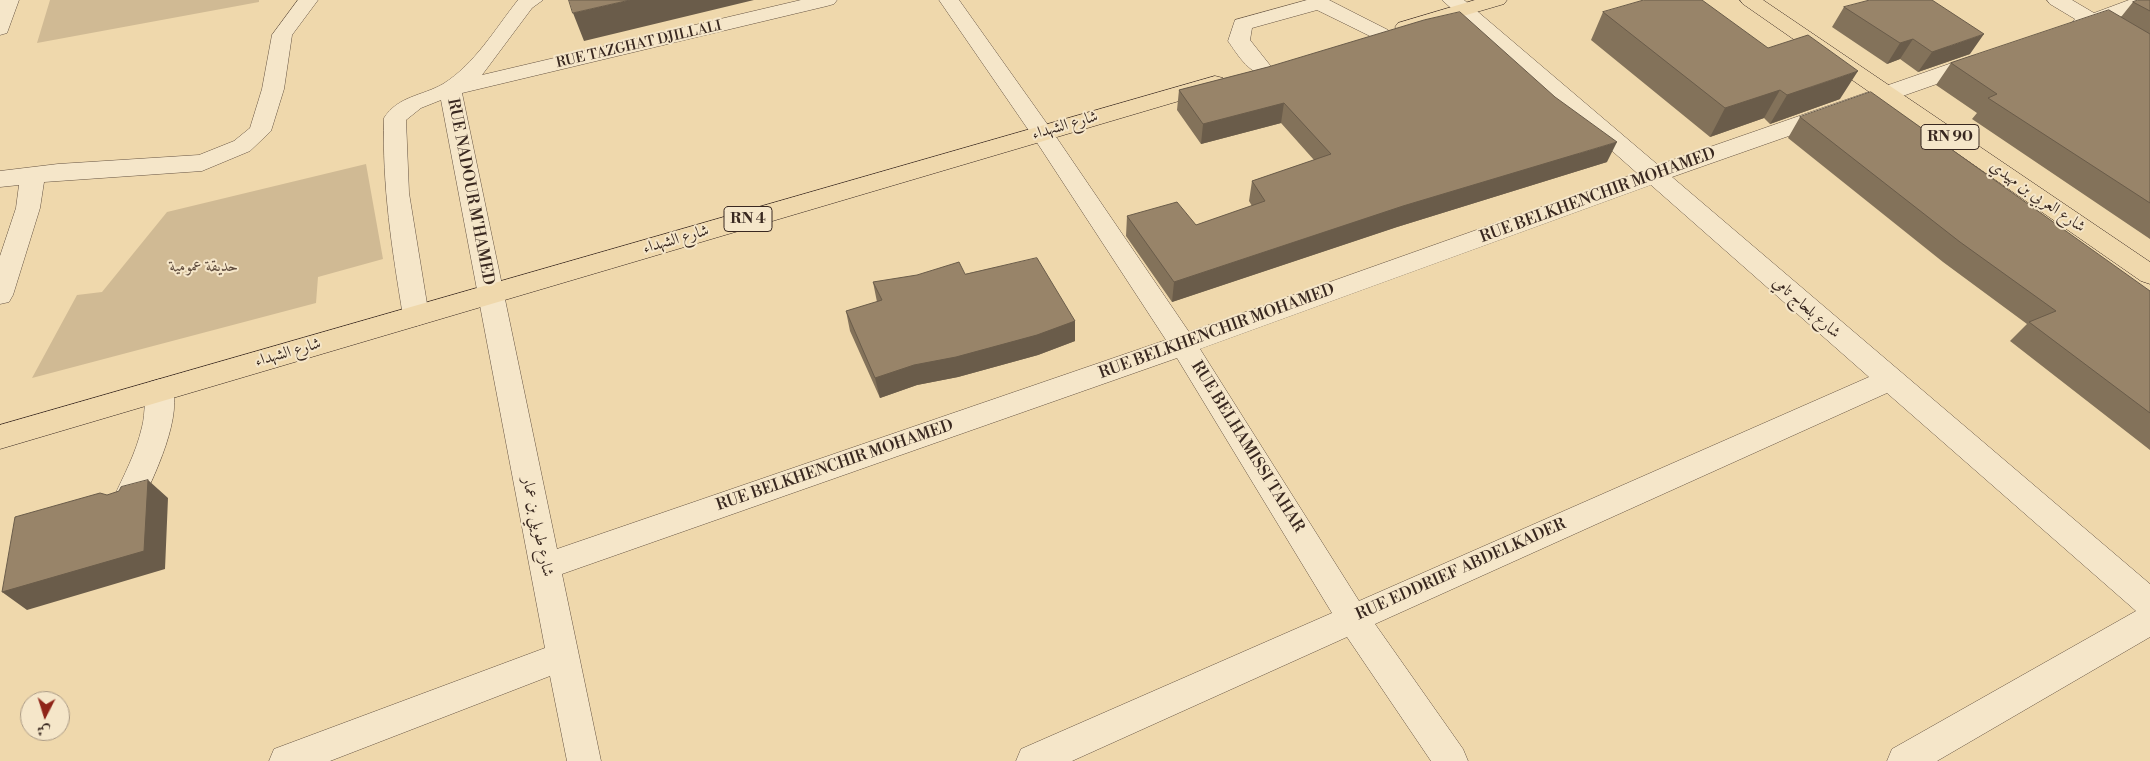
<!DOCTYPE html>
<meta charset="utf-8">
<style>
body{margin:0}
#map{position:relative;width:2150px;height:761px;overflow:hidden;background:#efd8ac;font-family:"Libre Bodoni",Amiri,serif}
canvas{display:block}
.north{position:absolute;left:20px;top:691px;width:50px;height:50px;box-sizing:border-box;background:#f5e6c9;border:1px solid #aa9a85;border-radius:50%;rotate:185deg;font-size:14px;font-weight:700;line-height:20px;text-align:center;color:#392820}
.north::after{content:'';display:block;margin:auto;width:18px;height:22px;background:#8f2418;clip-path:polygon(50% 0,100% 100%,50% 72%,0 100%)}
</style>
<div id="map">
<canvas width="2150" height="761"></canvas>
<div class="north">ش</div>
</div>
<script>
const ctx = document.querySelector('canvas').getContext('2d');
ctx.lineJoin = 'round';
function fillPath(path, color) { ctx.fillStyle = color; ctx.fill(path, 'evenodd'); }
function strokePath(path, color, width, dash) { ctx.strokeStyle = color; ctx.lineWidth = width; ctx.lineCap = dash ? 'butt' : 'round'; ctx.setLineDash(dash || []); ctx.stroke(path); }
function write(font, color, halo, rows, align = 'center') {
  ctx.font = font + ' "Libre Bodoni",Amiri,serif'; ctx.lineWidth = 4; ctx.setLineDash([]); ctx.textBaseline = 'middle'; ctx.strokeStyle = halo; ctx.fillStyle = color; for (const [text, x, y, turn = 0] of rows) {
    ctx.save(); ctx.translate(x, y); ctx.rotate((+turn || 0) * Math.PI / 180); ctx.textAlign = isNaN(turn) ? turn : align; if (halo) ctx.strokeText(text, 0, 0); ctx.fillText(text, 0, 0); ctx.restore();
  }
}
const green = new Path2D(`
 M 50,0 L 259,0 L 259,2 L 37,43 Z
 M 366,164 L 383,259 L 318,277 L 316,303 L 32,378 L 77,295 L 102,292 L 167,212 Z`);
const minor = new Path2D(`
 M 0,0 L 19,0 L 7,33 L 0,35 Z
 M 298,0 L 318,0 L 292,35 L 284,89 L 271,131 L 250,151 L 202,171 L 44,182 L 40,208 L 13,295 L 9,302 L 0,304 L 0,256 L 16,208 L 19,185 L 0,187 L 0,171 L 58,164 L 199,155 L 234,141 L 250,128 L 262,89 L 272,35 Z
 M 518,0 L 543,0 L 532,8 L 482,75 L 801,0 L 837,0 L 834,4 L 827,6 L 462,93 L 557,549 L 1166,340 L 1034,138 L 939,0 L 959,0 L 1050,128 L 1189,332 L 1637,173 L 1442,0 L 1464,0 L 1658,165 L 1972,56 L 1980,55 L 1988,56 L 1991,61 L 1988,66 L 1672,177 L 2150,584 L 2150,637 L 1937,761 L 1887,761 L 1892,749 L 2136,611 L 1887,393 L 1375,624 L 1463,749 L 1468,761 L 1431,761 L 1347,637 L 1072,761 L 1016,761 L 1021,749 L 1332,613 L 1177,358 L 562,574 L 601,761 L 567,761 L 550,676 L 330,761 L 269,761 L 274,749 L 545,648 L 441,100 L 421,108 L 406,120 L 409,193 L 429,316 L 425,323 L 416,326 L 407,323 L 403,316 C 392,250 382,185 384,118 C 398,96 422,96 443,84 C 475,64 495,29 518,0 ZM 1651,185 L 1869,377 L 1359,601 L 1200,349 Z
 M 1307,0 L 1329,0 L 1388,30 L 1391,34 L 1388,38 L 1381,40 L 1374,38 L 1317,10 L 1252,28 L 1250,40 L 1273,69 L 1270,74 C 1251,78 1238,55 1228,41 L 1235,20 Z
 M 2047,0 L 2072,0 L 2094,13 L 2129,0 L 2150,0 L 2150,6 L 2109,21 L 2150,45 L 2150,60 L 2142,59 L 2090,28 L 2079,31 L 2072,29 L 2069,25 L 2075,19 L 2050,4 Z
 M 160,379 L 170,382 C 186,412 153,479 139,508 L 128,512 L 117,508 L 113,499 C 124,475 136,453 142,427 C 146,412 143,396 150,382 Z`);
const major = new Path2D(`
 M 1475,0 L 1507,0 L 1504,4 L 1405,33 L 1398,31 L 1395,27 L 1398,23 Z
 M 1740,0 L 1763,0 L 2150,262 L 2150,284 L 2141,281 L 1743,4 Z
 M 1215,76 L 1223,78 L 1226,83 L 1223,88 L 0,449 L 0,425 Z`);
const wall = new Path2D(`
 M 2150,0 L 2150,239 L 1972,119 L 1977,113 L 1936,85 L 1951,63 L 2121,17 L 2133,2 Z
 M 1844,7 L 1970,54 L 1918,72 L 1900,59 L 1887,64 L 1832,27 Z
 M 1603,12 L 1840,99 L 1770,124 L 1764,118 L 1710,137 L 1591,40 Z
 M 1268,67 L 1607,162 L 1397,227 L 1172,302 L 1126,236 L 1127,216 L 1196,225 L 1252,206 L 1249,201 L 1252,181 L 1314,160 L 1281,123 L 1201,144 L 1177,110 L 1179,90 Z
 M 1800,117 L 2150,291 L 2150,450 L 2010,341 L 2027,324 L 1943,262 L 1788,138 Z
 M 965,274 L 1075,321 L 1075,341 L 1038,355 L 958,377 L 917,385 L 880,398 L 850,331 L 846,311 L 877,302 L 873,282 Z`);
const shadedWall = new Path2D(`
 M 630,0 L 754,0 L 584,41 L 573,13 Z
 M 1984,34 L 1970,54 L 1918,72 L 1932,52 Z
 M 1913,39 L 1900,59 L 1887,64 L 1900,43 Z
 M 1858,71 L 1840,99 L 1770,124 L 1787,95 Z
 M 1780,90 L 1764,118 L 1710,137 L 1725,108 Z
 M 1284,103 L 1281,123 L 1201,144 L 1203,124 Z
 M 1617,142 L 1607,162 L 1397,227 L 1172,302 L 1174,282 L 1403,206 Z
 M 1075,321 L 1075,341 L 1038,355 L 958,377 L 917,385 L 880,398 L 875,378 L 914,365 Z
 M 148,480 L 168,498 L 165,569 L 27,610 L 2,592 Z`);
const building = new Path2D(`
 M 569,0 L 630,0 L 573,13 Z
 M 1644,0 L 1702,0 L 1768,48 L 1808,35 L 1858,71 L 1787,95 L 1780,90 L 1725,108 L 1603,12 Z
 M 1870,0 L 1932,0 L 1984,34 L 1932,52 L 1913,39 L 1900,43 L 1844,7 Z
 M 2138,0 L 2150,0 L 2150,11 L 2133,2 Z
 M 2109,10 L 2150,34 L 2150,203 L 1988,98 L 1997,94 L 1951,63 Z
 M 1460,12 L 1555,97 L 1617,142 L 1403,206 L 1174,282 L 1127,216 L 1177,202 L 1196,225 L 1265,201 L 1252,181 L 1331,154 L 1284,103 L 1203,124 L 1179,90 L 1268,67 L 1424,20 Z
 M 1871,92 L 2150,291 L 2150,413 L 2029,322 L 2056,311 L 1960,242 L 1800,117 Z
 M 1037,258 L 1075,321 L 1037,335 L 956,357 L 914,365 L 875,378 L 846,311 L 882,300 L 873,282 L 917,275 L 959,262 L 965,274 Z
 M 148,480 L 144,551 L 2,592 L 15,517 L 100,493 L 107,495 L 119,491 L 121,487 Z`);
const farStreetnames = [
 ["RUE TAZGHAT DJILLALI",639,45,-13]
];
const shields = [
 [1950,137,58],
 [748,219,48]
];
const shieldNames = [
 ["RN 90",1950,137],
 ["RN 4",748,219]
];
const streetNames = [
 ["شارع الشهداء",1065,126,-16],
 ["RUE NADOUR M'HAMED",470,192,79],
 ["RUE BELKHENCHIR MOHAMED",1598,196,-20],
 ["شارع العربي بن مهيدي",2037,197,35],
 ["شارع الشهداء",676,240,-16],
 ["شارع بلحاج تامي",1806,308,41],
 ["RUE BELKHENCHIR MOHAMED",1217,332,-20],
 ["شارع الشهداء",288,353,-16],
 ["RUE BELHAMISSI TAHAR",1247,447,58],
 ["RUE BELKHENCHIR MOHAMED",835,466,-19],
 ["شارع طويلي بن عمار",537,527,78],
 ["RUE EDDRIEF ABDELKADER",1461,570,-24]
];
const parkNames = [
 ["حديقة عمومية",204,267]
];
fillPath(green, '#d0ba94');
strokePath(minor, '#665443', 1);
strokePath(major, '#392820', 1);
fillPath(minor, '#f5e6c9');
fillPath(major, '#efd8ac');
fillPath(wall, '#83725a');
fillPath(shadedWall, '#6a5c4a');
fillPath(building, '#988469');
strokePath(building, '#6a5c4a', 1);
write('14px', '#392820', '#f5e6c9', farStreetnames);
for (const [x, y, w] of shields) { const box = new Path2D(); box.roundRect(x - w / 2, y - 12.5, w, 25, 4); ctx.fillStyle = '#f5e6c9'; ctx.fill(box); strokePath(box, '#392820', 1); }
write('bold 15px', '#392820', null, shieldNames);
write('16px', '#392820', '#f5e6c9', streetNames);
write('italic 16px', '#5f4c3d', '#f5e6c9', parkNames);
</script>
